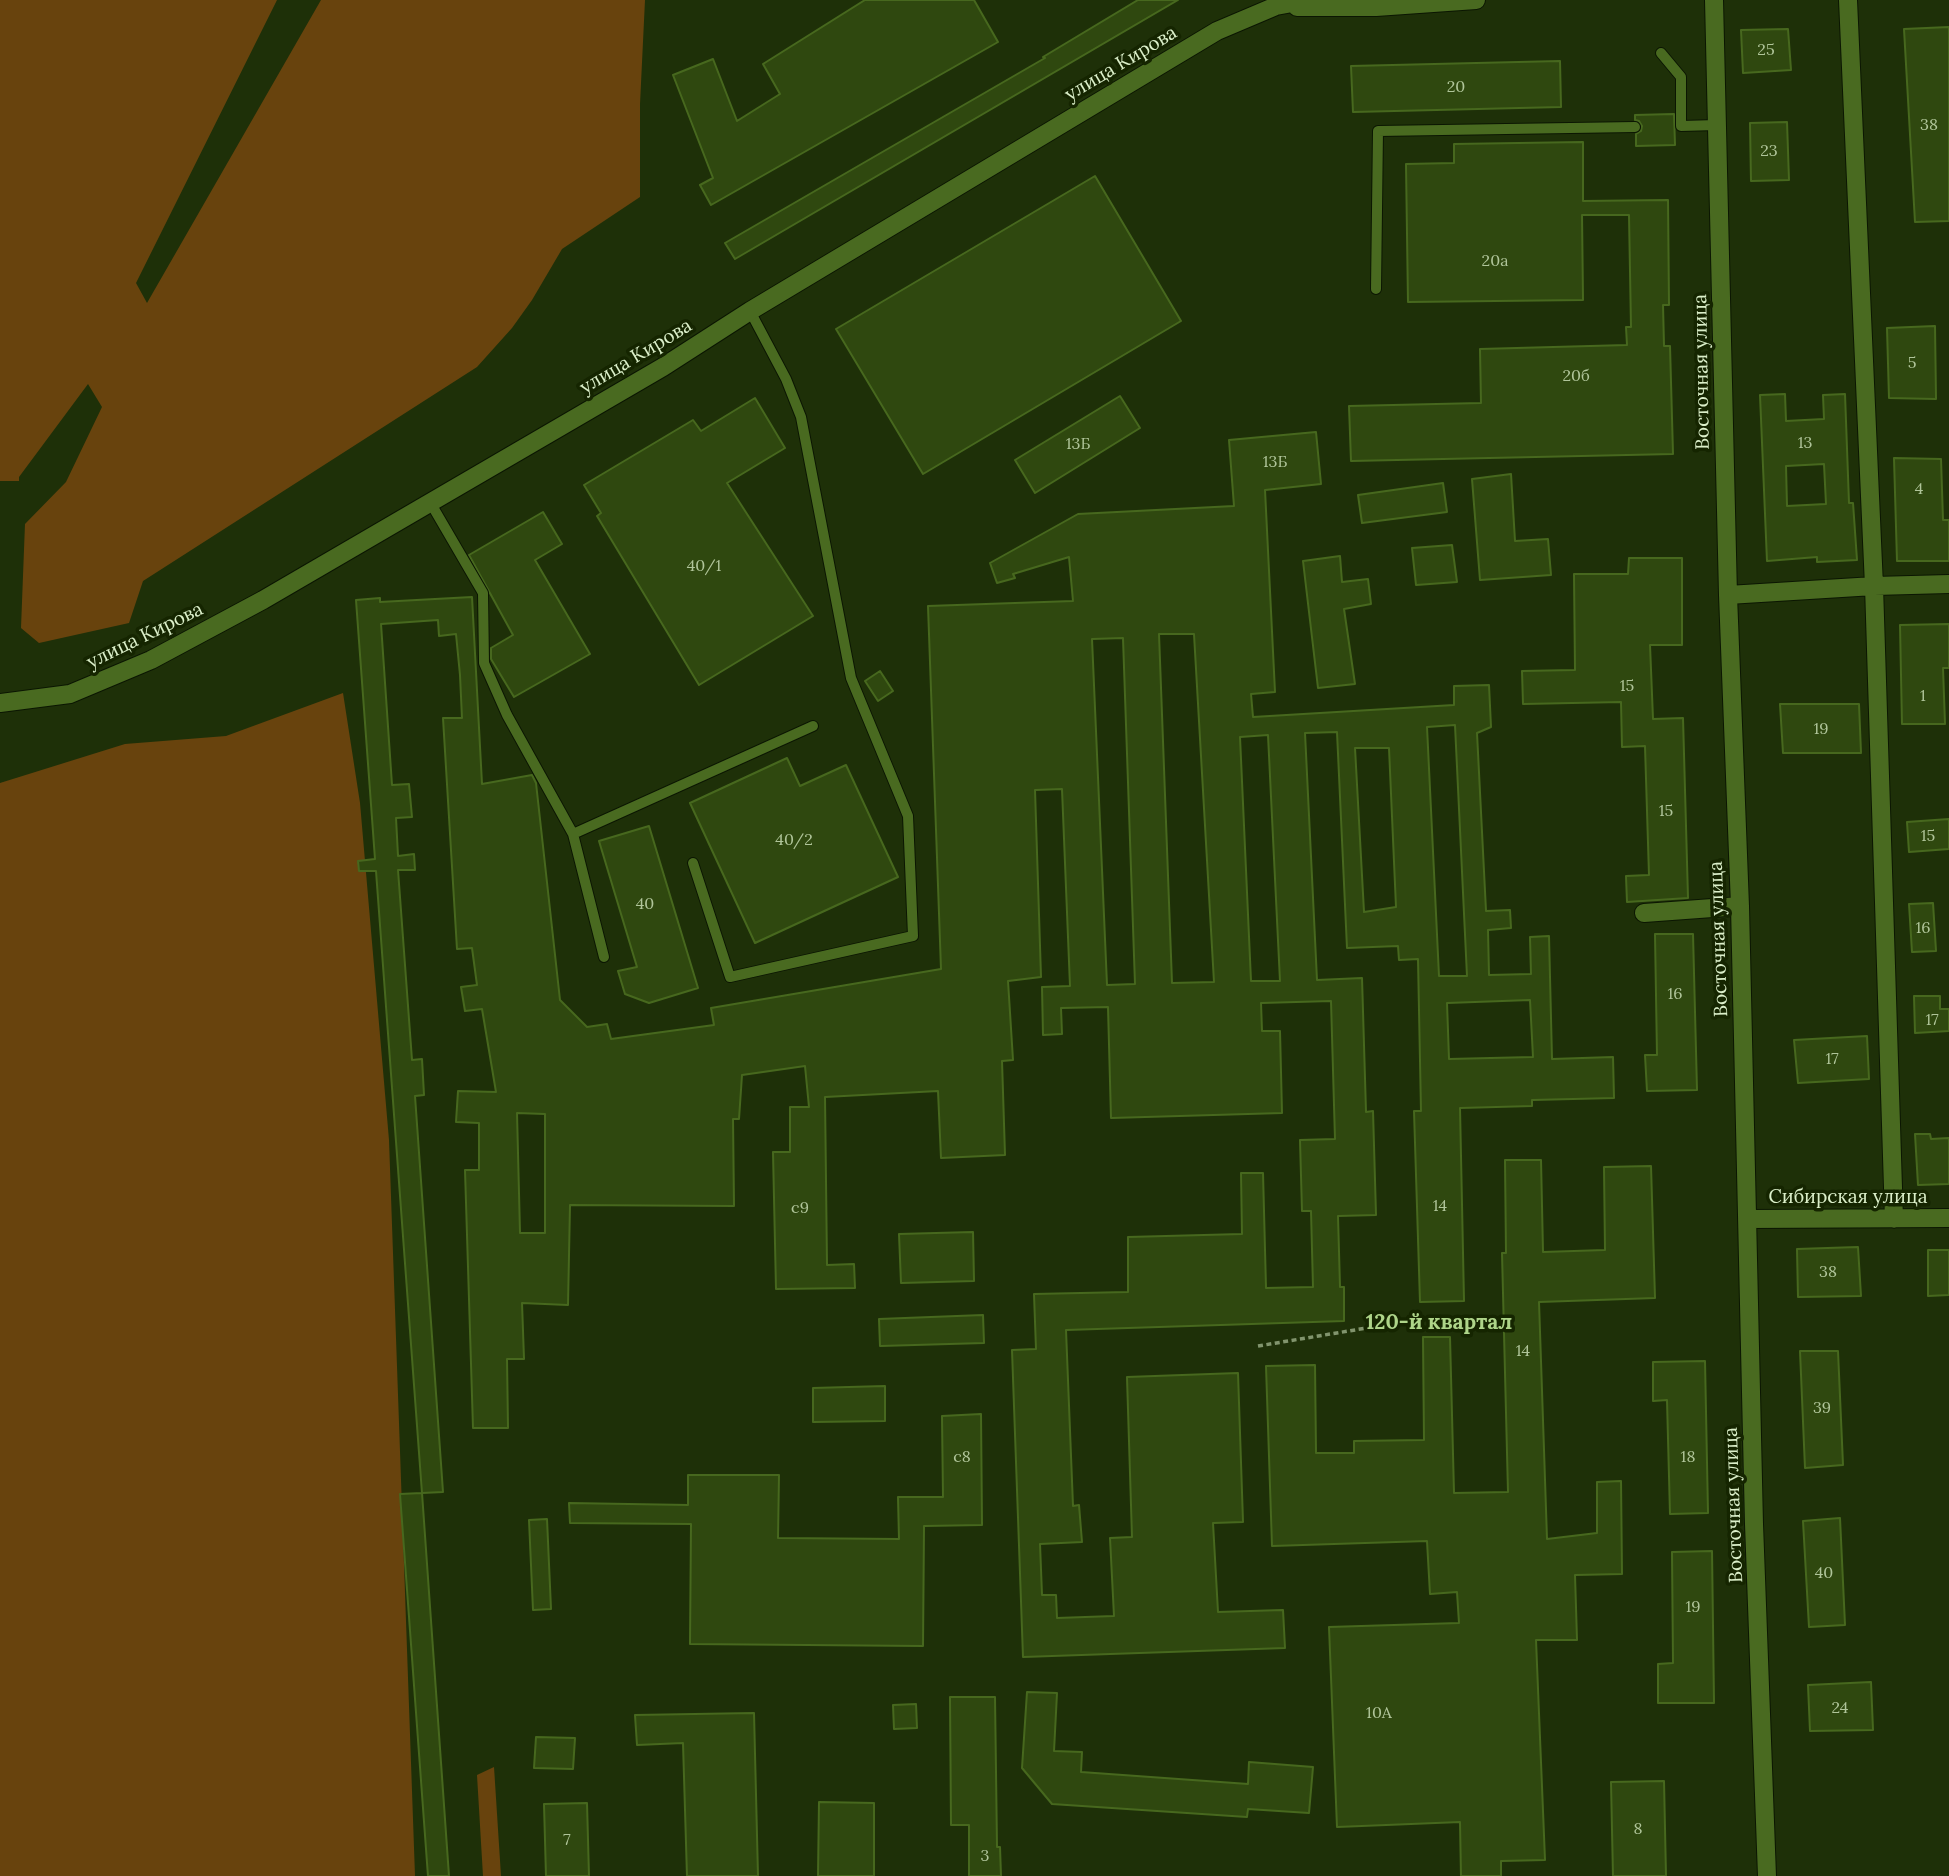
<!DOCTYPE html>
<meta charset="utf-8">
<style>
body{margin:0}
canvas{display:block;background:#1e3008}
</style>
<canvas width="1949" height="1876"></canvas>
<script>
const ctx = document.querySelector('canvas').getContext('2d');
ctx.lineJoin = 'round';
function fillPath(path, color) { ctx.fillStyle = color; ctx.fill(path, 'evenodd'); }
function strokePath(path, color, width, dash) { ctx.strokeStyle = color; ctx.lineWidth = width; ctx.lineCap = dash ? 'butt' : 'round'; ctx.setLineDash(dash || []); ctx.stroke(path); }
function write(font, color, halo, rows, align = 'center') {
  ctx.font = font + ' Lora,serif'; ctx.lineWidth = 7; ctx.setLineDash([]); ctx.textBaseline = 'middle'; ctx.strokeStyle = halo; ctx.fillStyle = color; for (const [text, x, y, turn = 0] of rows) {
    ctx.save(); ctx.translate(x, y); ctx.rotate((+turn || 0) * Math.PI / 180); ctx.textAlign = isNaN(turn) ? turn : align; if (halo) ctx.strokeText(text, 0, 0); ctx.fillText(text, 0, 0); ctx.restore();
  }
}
const green = new Path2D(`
 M 0,0 L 277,0 L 136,283 L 147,303 L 321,0 L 645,0 L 640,104 L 640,197 L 562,249 L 532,300 L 512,328 L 477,367 L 143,581 L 129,623 L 39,643 L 21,628 L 25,524 L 66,482 L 102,407 L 88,384 L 19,477 L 19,481 L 0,481 Z
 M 343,693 L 360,803 L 389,1140 L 415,1876 L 0,1876 L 0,783 L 125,744 L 226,736 Z
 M 494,1767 L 501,1876 L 483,1876 L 477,1775 Z`);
const building = new Path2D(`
 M 865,0 L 974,0 L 998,42 L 711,205 L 700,185 L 713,178 L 673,75 L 713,59 L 737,121 L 780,94 L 763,64 Z
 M 1138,0 L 1178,0 L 735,259 L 725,243 L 1045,58 L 1043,57 Z
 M 1949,27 L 1949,221 L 1915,222 L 1904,29 Z
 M 1788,29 L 1791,70 L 1743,73 L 1741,30 Z
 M 1560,61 L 1561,107 L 1353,112 L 1351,66 Z
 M 1674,114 L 1675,145 L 1636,146 L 1636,134 L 1641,131 L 1642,126 L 1639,121 L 1635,120 L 1635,115 Z
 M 1787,122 L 1789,180 L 1751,181 L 1750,123 Z
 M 1583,142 L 1583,201 L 1668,200 L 1669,305 L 1663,305 L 1664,346 L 1670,346 L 1673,454 L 1351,461 L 1349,406 L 1481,403 L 1480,349 L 1627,345 L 1626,327 L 1631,327 L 1629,215 L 1582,215 L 1583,300 L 1408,302 L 1406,164 L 1454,163 L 1454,144 Z
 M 1095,176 L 1181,321 L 923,474 L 836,329 Z
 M 1935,326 L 1936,399 L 1889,398 L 1887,328 Z
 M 1785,394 L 1786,421 L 1824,419 L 1823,395 L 1845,394 L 1849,503 L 1853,503 L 1857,560 L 1817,562 L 1817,557 L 1767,561 L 1760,395 ZM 1824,464 L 1826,504 L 1787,506 L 1786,466 Z
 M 1120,396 L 1140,428 L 1035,493 L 1015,460 Z
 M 755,398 L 785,448 L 727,483 L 813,616 L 699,685 L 597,516 L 601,513 L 584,485 L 693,420 L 701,431 Z
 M 1316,432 L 1321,484 L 1265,490 L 1275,692 L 1251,694 L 1253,717 L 1454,705 L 1454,686 L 1489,685 L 1491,727 L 1477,733 L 1486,911 L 1510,910 L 1511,928 L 1488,930 L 1489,975 L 1531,974 L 1530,937 L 1549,936 L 1552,1059 L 1613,1057 L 1614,1098 L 1532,1100 L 1532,1106 L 1460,1108 L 1464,1301 L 1420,1302 L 1414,1111 L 1421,1111 L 1418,959 L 1399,960 L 1398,946 L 1347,948 L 1337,732 L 1305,733 L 1317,980 L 1362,978 L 1366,1112 L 1373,1111 L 1376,1215 L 1338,1216 L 1340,1287 L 1344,1287 L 1344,1321 L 1066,1330 L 1073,1506 L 1079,1505 L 1082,1542 L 1040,1544 L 1042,1595 L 1056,1595 L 1057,1618 L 1114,1616 L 1110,1538 L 1132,1537 L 1127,1377 L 1238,1373 L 1243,1522 L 1213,1523 L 1218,1612 L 1283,1610 L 1285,1648 L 1023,1657 L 1012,1350 L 1036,1349 L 1034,1294 L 1128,1292 L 1128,1237 L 1242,1234 L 1241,1173 L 1263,1173 L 1266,1288 L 1313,1287 L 1311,1211 L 1302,1211 L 1300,1140 L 1335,1139 L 1331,1001 L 1261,1003 L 1262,1031 L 1280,1031 L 1282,1113 L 1111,1118 L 1108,1007 L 1061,1008 L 1062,1034 L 1043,1035 L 1042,987 L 1070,986 L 1062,789 L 1035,790 L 1041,977 L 1008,981 L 1013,1060 L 1002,1061 L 1005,1155 L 941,1158 L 938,1091 L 825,1097 L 827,1265 L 854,1264 L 855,1288 L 776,1289 L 773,1152 L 790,1152 L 790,1107 L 809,1107 L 805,1066 L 742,1075 L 739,1119 L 733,1119 L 734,1206 L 570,1205 L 568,1305 L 522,1303 L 524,1359 L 507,1359 L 508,1428 L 473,1428 L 465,1170 L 479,1170 L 479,1123 L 456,1122 L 458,1091 L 496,1092 L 482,1009 L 465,1011 L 461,987 L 477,985 L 472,948 L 457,949 L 443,718 L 462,718 L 460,675 L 456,634 L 439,636 L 438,620 L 381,624 L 392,785 L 409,784 L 412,817 L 396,818 L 398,856 L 414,854 L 415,870 L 398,870 L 412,1060 L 422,1059 L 424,1095 L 415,1096 L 443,1492 L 422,1493 L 376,871 L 359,871 L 358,861 L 375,859 L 356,600 L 380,598 L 380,602 L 472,597 L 482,784 L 532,775 L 536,783 L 560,1000 L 587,1027 L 607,1024 L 611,1039 L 714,1025 L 711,1008 L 941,969 L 928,606 L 1073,601 L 1069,557 L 1013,574 L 1015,578 L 997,583 L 990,563 L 1078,514 L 1234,506 L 1229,440 ZM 1159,634 L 1194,634 L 1214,982 L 1172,983 ZM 1123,638 L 1135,984 L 1107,985 L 1092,639 ZM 1455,725 L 1467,976 L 1439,976 L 1427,727 ZM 1268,735 L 1280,981 L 1251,981 L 1240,737 ZM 1355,748 L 1389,748 L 1396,907 L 1364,912 ZM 1530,1000 L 1533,1057 L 1449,1059 L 1447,1003 ZM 517,1113 L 545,1114 L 545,1233 L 520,1233 Z
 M 1894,458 L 1941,459 L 1943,520 L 1949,520 L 1949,561 L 1897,561 Z
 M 1511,474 L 1515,541 L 1548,539 L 1551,575 L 1480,580 L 1472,479 Z
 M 1443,483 L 1447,512 L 1362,523 L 1358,495 Z
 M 543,512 L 562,544 L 535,560 L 590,654 L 514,697 L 491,659 L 491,648 L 513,635 L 469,555 Z
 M 1452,545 L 1457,582 L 1416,585 L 1412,548 Z
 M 1340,556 L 1342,582 L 1368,579 L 1371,604 L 1344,609 L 1355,684 L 1318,688 L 1303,561 Z
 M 1629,558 L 1682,558 L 1682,645 L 1650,645 L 1653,719 L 1683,718 L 1688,898 L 1627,902 L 1626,876 L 1649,875 L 1645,746 L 1622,747 L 1621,702 L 1523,704 L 1522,671 L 1575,670 L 1574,574 L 1628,574 Z
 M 1949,624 L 1949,668 L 1943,668 L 1945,724 L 1902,724 L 1900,625 Z
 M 880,671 L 893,691 L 878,701 L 865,681 Z
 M 1780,704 L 1859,704 L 1861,753 L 1783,753 Z
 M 787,758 L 800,786 L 846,765 L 898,877 L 755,943 L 690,803 Z
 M 1949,819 L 1949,849 L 1909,852 L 1907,822 Z
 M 649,826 L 698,988 L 649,1003 L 625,994 L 618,971 L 637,967 L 599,841 Z
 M 1933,903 L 1936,951 L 1912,952 L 1909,904 Z
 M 1655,934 L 1693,934 L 1697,1090 L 1647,1091 L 1645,1055 L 1657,1055 Z
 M 1914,996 L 1940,996 L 1940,1009 L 1949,1009 L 1949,1031 L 1915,1033 Z
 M 1867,1036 L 1869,1079 L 1798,1083 L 1794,1040 Z
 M 1915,1134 L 1930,1134 L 1931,1139 L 1949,1138 L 1949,1184 L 1918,1185 Z
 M 1505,1160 L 1541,1160 L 1543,1252 L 1605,1250 L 1604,1167 L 1651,1166 L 1655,1298 L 1539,1302 L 1547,1539 L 1597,1533 L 1597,1482 L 1621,1481 L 1622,1574 L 1575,1575 L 1577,1640 L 1536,1640 L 1545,1860 L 1501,1861 L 1501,1876 L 1461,1876 L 1460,1822 L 1337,1827 L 1329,1627 L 1459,1623 L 1457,1592 L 1430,1594 L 1427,1541 L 1272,1546 L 1266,1366 L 1315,1365 L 1316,1453 L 1354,1453 L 1354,1441 L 1424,1440 L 1423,1337 L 1450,1337 L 1454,1493 L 1508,1492 L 1502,1253 L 1506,1253 Z
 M 973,1232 L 974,1281 L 901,1283 L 899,1234 Z
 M 1858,1247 L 1861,1296 L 1798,1297 L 1797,1249 Z
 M 1928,1250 L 1949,1250 L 1949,1295 L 1928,1296 Z
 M 983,1315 L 984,1343 L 880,1346 L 879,1319 Z
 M 1800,1351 L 1838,1351 L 1843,1465 L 1805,1468 Z
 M 1705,1361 L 1708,1513 L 1670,1514 L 1667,1400 L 1653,1401 L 1653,1362 Z
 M 885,1386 L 885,1421 L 813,1422 L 813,1388 Z
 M 981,1414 L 982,1525 L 924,1526 L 923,1646 L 690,1644 L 691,1524 L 570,1523 L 569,1503 L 688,1505 L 688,1475 L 779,1475 L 778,1538 L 899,1539 L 898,1497 L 943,1497 L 942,1416 Z
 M 422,1493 L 449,1876 L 428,1876 L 400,1494 Z
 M 1840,1518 L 1845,1625 L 1809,1627 L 1803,1521 Z
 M 547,1519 L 551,1609 L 533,1610 L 529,1520 Z
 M 1712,1551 L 1714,1703 L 1658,1703 L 1658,1664 L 1673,1663 L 1672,1552 Z
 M 1871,1682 L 1873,1730 L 1810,1731 L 1808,1685 Z
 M 1027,1692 L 1057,1693 L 1054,1751 L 1082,1752 L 1081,1772 L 1248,1784 L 1249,1762 L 1313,1767 L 1309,1813 L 1248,1809 L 1247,1817 L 1052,1804 L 1022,1768 Z
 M 950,1697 L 995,1697 L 997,1847 L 1000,1847 L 1001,1876 L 969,1876 L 969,1825 L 951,1825 Z
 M 916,1704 L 917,1728 L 894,1729 L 893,1705 Z
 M 754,1713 L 758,1876 L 687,1876 L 683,1743 L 637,1745 L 635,1715 Z
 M 536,1737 L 575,1738 L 573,1769 L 534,1768 Z
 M 1664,1781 L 1666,1876 L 1613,1876 L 1611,1782 Z
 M 819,1802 L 874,1803 L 874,1876 L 818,1876 Z
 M 587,1803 L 589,1876 L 546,1876 L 544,1804 Z`);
const path = new Path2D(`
 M 1258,1346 L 1409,1321`);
const service = new Path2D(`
 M 1661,53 L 1681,77 L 1681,126 L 1717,125
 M 1376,289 L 1378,131 L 1635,127
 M 430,502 L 483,593 L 484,663 L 507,715 L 573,834
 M 693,863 L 730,977 L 913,936 L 908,816 L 851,678 L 801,417 L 786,379 L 750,311
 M 604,957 L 573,834 L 813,726`);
const minor = new Path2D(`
 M 1714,0 L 1728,595 L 1740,906 L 1754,1524 L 1767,1876
 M 1848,0 L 1874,586 L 1894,1219
 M 1728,595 L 1874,586 L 1949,584
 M 1644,913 L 1740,906
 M 1748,1219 L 1949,1218`);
const tertiary = new Path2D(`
 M 1297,7 L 1376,7 L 1476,0
 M 0,703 L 70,694 L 151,660 L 263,600 L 663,367 L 750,311 L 1217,31 L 1276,6 L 1309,0`);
const numberNames = [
 ["25",1766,50],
 ["20",1456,87],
 ["38",1929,125],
 ["23",1769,151],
 ["20а",1495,261],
 ["5",1912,363],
 ["20б",1576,376],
 ["13",1805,443],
 ["13Б",1078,444],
 ["13Б",1275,462],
 ["4",1919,489],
 ["40/1",704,566],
 ["15",1627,686],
 ["1",1923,696],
 ["19",1821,729],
 ["15",1666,811],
 ["15",1928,836],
 ["40/2",794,840],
 ["40",645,904],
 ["16",1923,928],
 ["16",1675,994],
 ["17",1932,1020],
 ["17",1832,1059],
 ["14",1440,1206],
 ["с9",800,1208],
 ["38",1828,1272],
 ["14",1523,1351],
 ["39",1822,1408],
 ["с8",962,1457],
 ["18",1688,1457],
 ["40",1824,1573],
 ["19",1693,1607],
 ["24",1840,1708],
 ["10А",1379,1713],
 ["8",1638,1829],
 ["7",567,1840],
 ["3",985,1856]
];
const streetNames = [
 ["улица Кирова",1121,64,-31],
 ["улица Кирова",636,357,-31],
 ["Восточная улица",1702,372,-91],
 ["улица Кирова",145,636,-26],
 ["Восточная улица",1719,939,-92],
 ["Сибирская улица",1848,1198],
 ["Восточная улица",1734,1505,-92]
];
const neighbourhoodNames = [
 ["120-й квартал",1439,1323]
];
fillPath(green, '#68430d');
fillPath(building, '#2f480f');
strokePath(building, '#47681e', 2);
strokePath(service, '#0b1602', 12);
strokePath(minor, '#0b1602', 20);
strokePath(tertiary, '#0b1602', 20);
strokePath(path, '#81946d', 3.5, [5, 3.5]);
strokePath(service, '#496a20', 10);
strokePath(minor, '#496a20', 18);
strokePath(tertiary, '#496a20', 18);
write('16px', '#b0c59a', null, numberNames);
write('19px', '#dbefc9', '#152500', streetNames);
write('bold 21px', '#aed589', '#152500', neighbourhoodNames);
</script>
